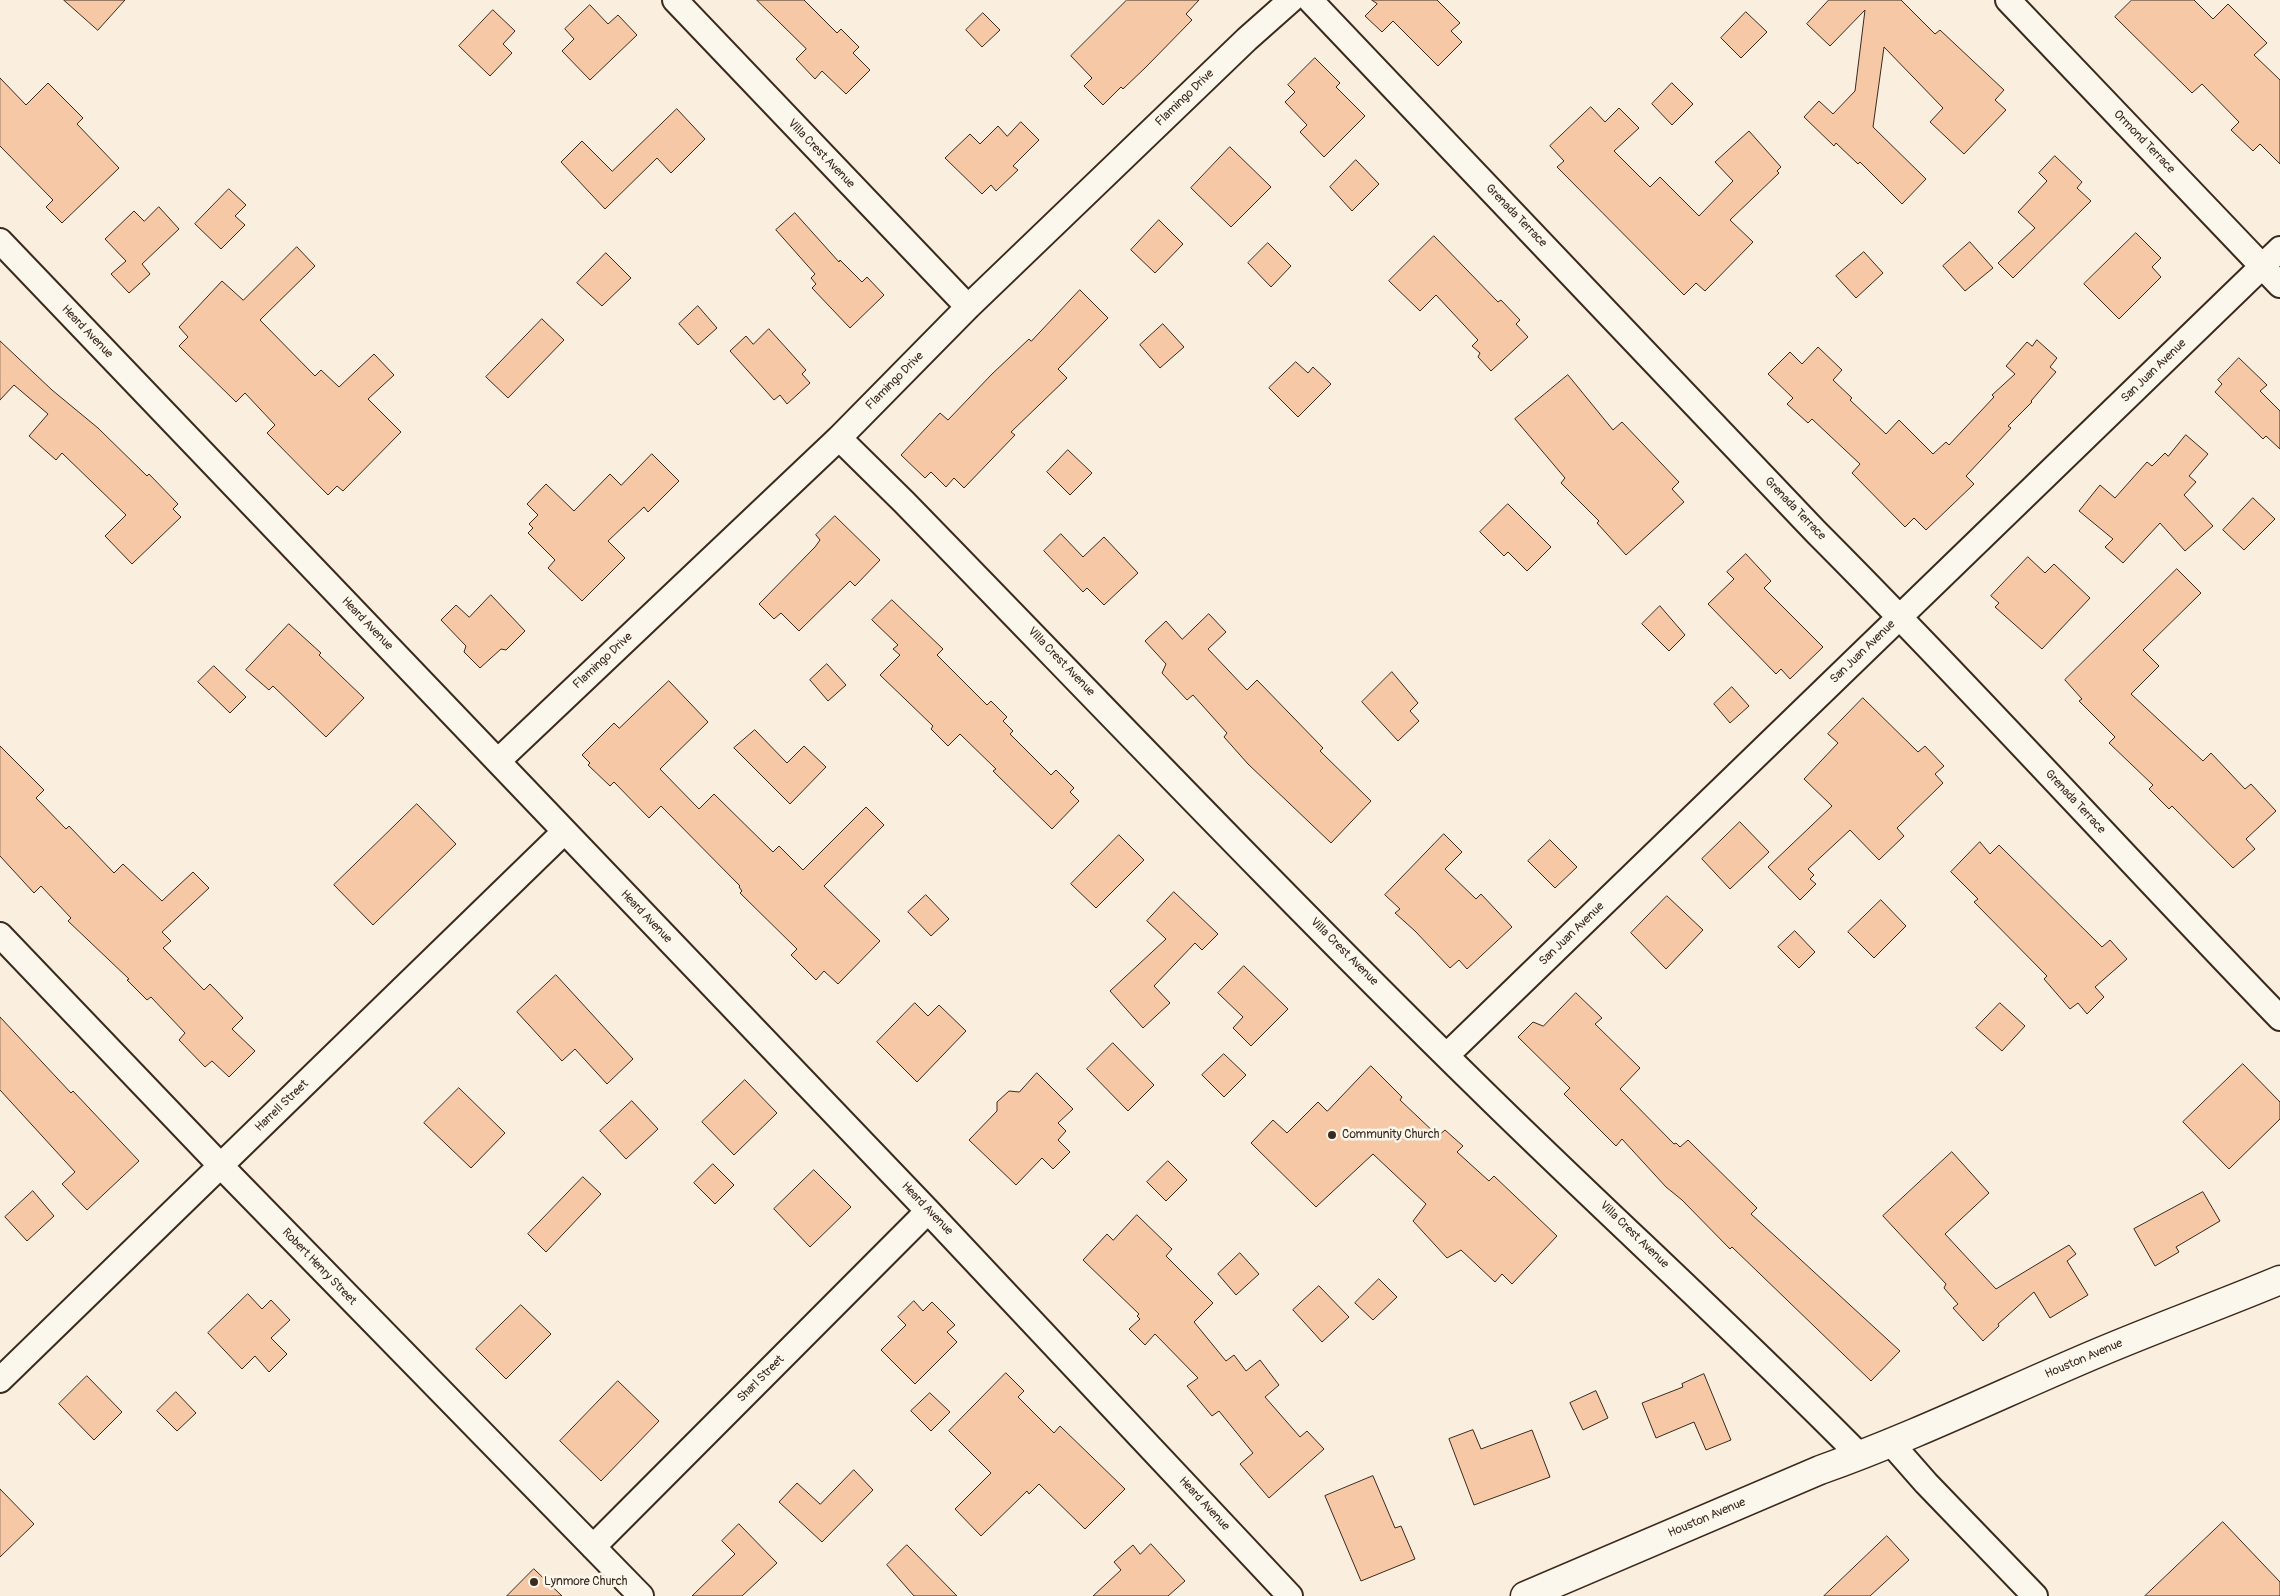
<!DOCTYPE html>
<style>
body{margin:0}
canvas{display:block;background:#faeede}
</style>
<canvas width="2280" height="1596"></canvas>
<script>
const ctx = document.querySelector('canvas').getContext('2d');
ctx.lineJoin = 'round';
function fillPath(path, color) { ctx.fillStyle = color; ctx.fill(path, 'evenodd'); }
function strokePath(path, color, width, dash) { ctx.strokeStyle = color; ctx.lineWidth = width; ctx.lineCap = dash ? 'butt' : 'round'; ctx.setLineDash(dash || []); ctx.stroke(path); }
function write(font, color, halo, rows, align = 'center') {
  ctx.font = font + ' Pangolin,sans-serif'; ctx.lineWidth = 5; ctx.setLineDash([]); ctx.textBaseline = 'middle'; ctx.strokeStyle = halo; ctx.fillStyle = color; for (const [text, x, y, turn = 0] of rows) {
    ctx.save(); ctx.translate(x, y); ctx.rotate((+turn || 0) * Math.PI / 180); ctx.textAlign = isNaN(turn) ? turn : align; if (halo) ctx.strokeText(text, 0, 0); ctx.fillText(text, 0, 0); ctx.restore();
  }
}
const building = new Path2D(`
 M 64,0 L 125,0 L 98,30 Z
 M 757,0 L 804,0 L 837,33 L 841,29 L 859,47 L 853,53 L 870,70 L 846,94 L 822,71 L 815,79 L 796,59 L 806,49 Z
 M 1127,0 L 1199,0 L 1186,14 L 1192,20 L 1146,67 L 1123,89 L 1121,87 L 1103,105 L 1084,86 L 1092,78 L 1071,56 Z
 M 1372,0 L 1437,0 L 1460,23 L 1451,31 L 1462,42 L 1438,66 L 1393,21 L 1382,32 L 1365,16 L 1377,4 Z
 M 1829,0 L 1901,0 L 1935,34 L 1940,30 L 2004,90 L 1995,100 L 2006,110 L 1964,154 L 1930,122 L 1943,108 L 1884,47 L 1873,127 L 1926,179 L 1902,204 L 1860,162 L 1858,164 L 1836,143 L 1834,146 L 1804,117 L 1819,101 L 1833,114 L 1855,91 L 1865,10 L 1830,46 L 1807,24 Z
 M 2132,0 L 2194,0 L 2213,19 L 2228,4 L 2267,43 L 2254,55 L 2280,80 L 2280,164 L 2260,144 L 2253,151 L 2231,130 L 2239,122 L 2202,84 L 2192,93 L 2115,17 Z
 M 590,5 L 608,24 L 618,15 L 637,35 L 590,80 L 562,51 L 574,39 L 565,29 Z
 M 493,10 L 515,31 L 503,44 L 512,53 L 490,76 L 459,46 Z
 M 1746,12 L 1767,32 L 1741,58 L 1721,38 Z
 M 983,13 L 1000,30 L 982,47 L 966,30 Z
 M 1315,58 L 1340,83 L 1336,87 L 1365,116 L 1324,157 L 1300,132 L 1307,125 L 1285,102 L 1295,92 L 1288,85 Z
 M 0,78 L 26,105 L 48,83 L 83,118 L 77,124 L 119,168 L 62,223 L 46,207 L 53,200 L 0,146 Z
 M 1672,83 L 1693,104 L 1672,125 L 1652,104 Z
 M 1591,107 L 1605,122 L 1619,108 L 1639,128 L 1614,151 L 1650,187 L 1660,177 L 1699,216 L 1733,181 L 1715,162 L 1749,131 L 1781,167 L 1777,171 L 1779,173 L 1730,220 L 1753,242 L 1705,291 L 1696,283 L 1684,295 L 1557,167 L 1564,161 L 1550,146 Z
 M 677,109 L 705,139 L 671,173 L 657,158 L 605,209 L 561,162 L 582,141 L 612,171 Z
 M 1021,122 L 1039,140 L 1013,166 L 1018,170 L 996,191 L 991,185 L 982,194 L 945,158 L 970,134 L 980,144 L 998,126 L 1007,136 Z
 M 1230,147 L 1271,187 L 1231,227 L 1191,188 Z
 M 2055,156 L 2082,182 L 2077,188 L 2091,201 L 2013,278 L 1998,263 L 2035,228 L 2018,212 L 2047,181 L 2039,173 Z
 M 1356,160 L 1379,184 L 1352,211 L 1330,187 Z
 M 229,189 L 246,205 L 235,216 L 245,225 L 221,249 L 195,224 Z
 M 159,207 L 179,229 L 142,264 L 150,274 L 129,293 L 111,274 L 126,261 L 105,239 L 134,211 L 144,221 Z
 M 795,213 L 839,262 L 840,260 L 862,282 L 867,277 L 884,295 L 850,328 L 812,288 L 816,284 L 811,278 L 815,274 L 776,230 Z
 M 1159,220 L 1183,244 L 1155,273 L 1131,250 Z
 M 2136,233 L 2161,258 L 2152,267 L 2161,277 L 2119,319 L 2084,284 Z
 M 1434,236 L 1498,302 L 1501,300 L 1520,320 L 1516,324 L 1528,337 L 1491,371 L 1478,357 L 1480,353 L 1472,346 L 1478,340 L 1436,295 L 1420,311 L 1389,281 Z
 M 1970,242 L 1993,268 L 1965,291 L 1943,266 Z
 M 1268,243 L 1291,266 L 1271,287 L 1248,263 Z
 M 297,247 L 315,266 L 260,320 L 315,376 L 321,370 L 339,387 L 374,354 L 394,375 L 368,399 L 401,432 L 343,491 L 337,486 L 328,495 L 267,433 L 275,425 L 245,393 L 236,402 L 179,346 L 188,337 L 179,327 L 222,281 L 243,300 Z
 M 1864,252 L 1883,273 L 1856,298 L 1836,276 Z
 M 606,253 L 631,278 L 602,306 L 577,283 Z
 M 1080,290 L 1108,318 L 1058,369 L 1067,378 L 1011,432 L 1015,435 L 964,488 L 954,478 L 946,487 L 931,472 L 925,478 L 901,455 L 940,413 L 948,420 L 992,374 L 1029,339 L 1031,341 Z
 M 698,306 L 717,328 L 698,345 L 679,324 Z
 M 542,319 L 564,340 L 508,398 L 486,377 Z
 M 1163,324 L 1184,347 L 1160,368 L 1140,345 Z
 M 769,329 L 806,370 L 802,374 L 810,383 L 787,404 L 780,395 L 774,400 L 730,351 L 746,336 L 753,344 Z
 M 2037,340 L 2057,358 L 2050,367 L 2056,372 L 2031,401 L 2032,402 L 2008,426 L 2011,428 L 1966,476 L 1974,484 L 1926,530 L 1914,518 L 1905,527 L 1852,473 L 1860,464 L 1812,419 L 1808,423 L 1787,404 L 1793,398 L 1768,374 L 1790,352 L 1802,364 L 1818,347 L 1842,370 L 1833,380 L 1852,398 L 1850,400 L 1886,434 L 1899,420 L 1933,454 L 1946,442 L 1949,445 L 1994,397 L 1992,395 L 2015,374 L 2006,366 L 2027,342 L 2032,346 Z
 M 0,341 L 52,390 L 98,428 L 147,476 L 149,474 L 178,504 L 173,509 L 181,517 L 132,564 L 105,536 L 126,515 L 62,453 L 56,460 L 29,436 L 48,414 L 14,385 L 0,400 Z
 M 2239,358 L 2267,385 L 2260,391 L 2280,411 L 2280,449 L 2266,436 L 2263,439 L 2215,392 L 2222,384 L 2218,380 Z
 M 1296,362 L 1308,373 L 1313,367 L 1331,384 L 1298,417 L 1269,388 Z
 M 1568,375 L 1613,430 L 1622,422 L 1679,482 L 1672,489 L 1684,502 L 1626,555 L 1597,523 L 1599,521 L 1561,483 L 1565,478 L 1515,419 Z
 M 2186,435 L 2208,454 L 2189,476 L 2196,482 L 2184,495 L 2213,526 L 2185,551 L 2160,523 L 2123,563 L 2105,547 L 2113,539 L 2079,511 L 2100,485 L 2115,498 L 2147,462 L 2152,466 L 2165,453 L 2168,456 Z
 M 1068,450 L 1092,473 L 1070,495 L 1047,472 Z
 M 652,454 L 679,481 L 648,512 L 644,507 L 608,541 L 625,558 L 582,601 L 548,568 L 555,560 L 528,533 L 533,528 L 529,524 L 538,515 L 527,504 L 546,484 L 574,511 L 610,474 L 621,485 Z
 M 2253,498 L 2275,519 L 2244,550 L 2223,530 Z
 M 1508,504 L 1551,547 L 1527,571 L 1508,552 L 1504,556 L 1480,532 Z
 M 835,516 L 880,560 L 855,586 L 850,581 L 799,631 L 781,613 L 774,619 L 759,604 L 815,547 L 820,540 L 816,535 Z
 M 1061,534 L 1083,557 L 1104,537 L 1138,573 L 1104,605 L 1087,588 L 1083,592 L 1044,551 Z
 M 1746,554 L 1771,581 L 1764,588 L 1823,647 L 1790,679 L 1781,669 L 1776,674 L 1708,604 L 1734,579 L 1727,572 Z
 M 2028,557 L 2045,573 L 2054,564 L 2090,598 L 2042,649 L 1995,607 L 1999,603 L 1991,596 Z
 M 2177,569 L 2201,593 L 2143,650 L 2159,666 L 2131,694 L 2203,761 L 2211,753 L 2245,789 L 2251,784 L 2276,811 L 2246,839 L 2255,849 L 2233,868 L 2172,806 L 2169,809 L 2149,789 L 2153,785 L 2109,743 L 2115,737 L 2079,701 L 2082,699 L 2065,680 Z
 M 491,595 L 525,631 L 506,650 L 501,649 L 480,668 L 464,652 L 466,646 L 441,620 L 456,605 L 469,617 Z
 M 892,600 L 943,649 L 937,655 L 987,705 L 991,701 L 1007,717 L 1003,721 L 1013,731 L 1010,734 L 1051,775 L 1056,770 L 1074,788 L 1070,792 L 1079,801 L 1052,829 L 993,771 L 996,769 L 960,734 L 948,746 L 931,729 L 933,726 L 880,675 L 900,655 L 893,649 L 898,645 L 872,620 Z
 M 1660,606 L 1685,635 L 1669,651 L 1642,624 Z
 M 1209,614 L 1226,632 L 1208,649 L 1247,690 L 1257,680 L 1323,748 L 1320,751 L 1371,801 L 1331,843 L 1248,764 L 1224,737 L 1227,733 L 1193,695 L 1187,700 L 1162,673 L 1166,664 L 1145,641 L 1166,621 L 1182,639 Z
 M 289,624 L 321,653 L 319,655 L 364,698 L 326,737 L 273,686 L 269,690 L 246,670 Z
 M 827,664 L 846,685 L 828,701 L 810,680 Z
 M 214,666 L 246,697 L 230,713 L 198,682 Z
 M 1392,672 L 1418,703 L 1410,711 L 1419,721 L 1398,741 L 1362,702 Z
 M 669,681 L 708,722 L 660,769 L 699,809 L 714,794 L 773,852 L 779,846 L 803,870 L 866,807 L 884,825 L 824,886 L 880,941 L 838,984 L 824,971 L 816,980 L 791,955 L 797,949 L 740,893 L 742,891 L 739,887 L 740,886 L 661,806 L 649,818 L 614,782 L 610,786 L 588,765 L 590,763 L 582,755 L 614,723 L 619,728 Z
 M 1732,687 L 1749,706 L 1730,723 L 1714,704 Z
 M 1863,698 L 1918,752 L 1925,746 L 1944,766 L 1935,774 L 1943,783 L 1897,828 L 1904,836 L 1879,860 L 1850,830 L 1808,869 L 1814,875 L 1810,879 L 1816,884 L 1800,900 L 1768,867 L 1832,806 L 1804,779 L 1838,743 L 1828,734 Z
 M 755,730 L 787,763 L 804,746 L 826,767 L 790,804 L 734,748 Z
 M 0,746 L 44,790 L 36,798 L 66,829 L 69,826 L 114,873 L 123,864 L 162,901 L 193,872 L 209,888 L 162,932 L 171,941 L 163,948 L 204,990 L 210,984 L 243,1018 L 232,1029 L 255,1051 L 229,1077 L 212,1061 L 205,1067 L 179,1040 L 185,1033 L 151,997 L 147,1000 L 127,980 L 129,979 L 68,921 L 71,918 L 41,886 L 34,893 L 0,856 Z
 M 417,804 L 456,844 L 373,925 L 334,885 Z
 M 1740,822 L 1769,852 L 1730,889 L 1702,859 Z
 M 1444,834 L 1462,852 L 1445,869 L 1476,899 L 1481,894 L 1512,927 L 1467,969 L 1459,960 L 1450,968 L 1415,931 L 1395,913 L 1400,909 L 1385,895 Z
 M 1119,835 L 1144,860 L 1096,908 L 1071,884 Z
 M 1550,840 L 1577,867 L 1555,888 L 1528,861 Z
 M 1980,842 L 1990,854 L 1999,845 L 2102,947 L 2110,940 L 2127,959 L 2095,987 L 2104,997 L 2087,1014 L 2078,1003 L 2070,1009 L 2044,979 L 2047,976 L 1974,902 L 1978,899 L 1951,872 Z
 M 1174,892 L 1218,934 L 1202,950 L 1195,943 L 1154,986 L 1170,1003 L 1143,1028 L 1110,991 L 1166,939 L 1147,921 Z
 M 926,895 L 949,919 L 931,936 L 908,912 Z
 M 1667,896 L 1703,930 L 1666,969 L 1631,933 Z
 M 1881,900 L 1906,926 L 1874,958 L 1848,932 Z
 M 1795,931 L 1815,952 L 1799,968 L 1778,947 Z
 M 1244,966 L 1288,1009 L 1251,1046 L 1233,1028 L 1243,1017 L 1218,993 Z
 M 556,975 L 633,1059 L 607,1084 L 575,1049 L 562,1061 L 517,1012 Z
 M 1576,993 L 1602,1018 L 1595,1024 L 1640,1068 L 1620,1089 L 1674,1144 L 1676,1143 L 1680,1147 L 1688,1140 L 1757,1208 L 1751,1214 L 1900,1351 L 1871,1381 L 1732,1247 L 1730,1249 L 1682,1200 L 1666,1187 L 1622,1139 L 1616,1146 L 1564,1094 L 1570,1088 L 1518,1037 L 1533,1022 L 1543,1026 Z
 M 915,1003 L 928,1016 L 939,1005 L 966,1031 L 917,1082 L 877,1042 Z
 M 2000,1003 L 2025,1026 L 2002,1051 L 1976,1028 Z
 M 0,1017 L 71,1093 L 73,1091 L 139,1161 L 87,1210 L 62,1184 L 75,1172 L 0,1090 Z
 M 1113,1043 L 1154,1085 L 1128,1111 L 1087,1069 Z
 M 1224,1054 L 1246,1075 L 1224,1097 L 1202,1075 Z
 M 2243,1064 L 2280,1102 L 2280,1119 L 2229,1169 L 2183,1122 Z
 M 1371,1066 L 1402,1097 L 1400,1100 L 1438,1136 L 1445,1130 L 1463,1146 L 1457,1152 L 1489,1181 L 1494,1176 L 1557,1236 L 1512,1284 L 1502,1274 L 1495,1282 L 1461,1250 L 1447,1258 L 1413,1221 L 1426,1204 L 1373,1154 L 1316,1207 L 1251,1143 L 1273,1120 L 1287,1133 L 1318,1102 L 1327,1111 Z
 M 1037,1073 L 1073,1109 L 1058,1123 L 1066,1131 L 1058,1140 L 1070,1152 L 1053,1169 L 1042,1158 L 1016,1185 L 969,1140 L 997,1111 L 997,1102 L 1009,1091 L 1019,1092 Z
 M 745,1080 L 777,1113 L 734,1155 L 702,1122 Z
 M 459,1088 L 505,1133 L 471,1168 L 424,1123 Z
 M 632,1101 L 658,1129 L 626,1159 L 600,1131 Z
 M 1952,1152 L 1989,1193 L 1945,1234 L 1996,1289 L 2069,1245 L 2076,1254 L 2067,1261 L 2088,1295 L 2050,1318 L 2034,1292 L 1998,1324 L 1999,1326 L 1983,1341 L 1953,1308 L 1958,1304 L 1944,1288 L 1946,1284 L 1883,1216 Z
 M 1168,1161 L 1187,1180 L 1166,1201 L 1147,1182 Z
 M 713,1164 L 734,1185 L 715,1204 L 694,1183 Z
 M 814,1170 L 851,1207 L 810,1247 L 774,1209 Z
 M 583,1177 L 601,1194 L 546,1252 L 528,1234 Z
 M 33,1191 L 54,1216 L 27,1241 L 5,1217 Z
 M 2203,1192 L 2220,1221 L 2176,1247 L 2179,1252 L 2155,1266 L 2134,1229 Z
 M 1137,1215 L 1172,1249 L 1166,1256 L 1213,1303 L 1194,1322 L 1226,1361 L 1234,1355 L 1246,1371 L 1260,1360 L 1279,1385 L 1265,1397 L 1300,1437 L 1307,1431 L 1324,1449 L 1269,1498 L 1240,1464 L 1253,1453 L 1219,1411 L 1212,1416 L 1187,1386 L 1198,1378 L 1155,1334 L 1145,1345 L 1129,1329 L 1140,1319 L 1137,1316 L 1139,1314 L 1083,1260 L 1107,1234 L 1113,1240 Z
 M 1240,1253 L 1259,1274 L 1236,1295 L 1218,1274 Z
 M 1379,1279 L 1397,1297 L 1373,1320 L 1355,1303 Z
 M 1319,1286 L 1349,1317 L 1322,1342 L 1293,1310 Z
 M 248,1294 L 262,1309 L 271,1300 L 290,1320 L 271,1338 L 287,1354 L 269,1372 L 255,1356 L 242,1369 L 208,1333 Z
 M 914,1301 L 923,1311 L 932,1302 L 955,1325 L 947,1332 L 957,1342 L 915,1384 L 881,1350 L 906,1325 L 898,1317 Z
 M 521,1305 L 551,1334 L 506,1379 L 476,1349 Z
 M 1006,1373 L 1024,1391 L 1018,1397 L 1054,1433 L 1060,1426 L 1125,1489 L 1085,1529 L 1039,1484 L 1029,1494 L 1027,1491 L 981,1536 L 955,1509 L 991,1473 L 949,1431 Z
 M 1704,1374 L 1731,1440 L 1706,1450 L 1694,1422 L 1656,1438 L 1642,1403 L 1683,1387 L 1682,1384 Z
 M 87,1376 L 122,1412 L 94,1440 L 59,1404 Z
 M 618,1381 L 659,1421 L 601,1481 L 560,1441 Z
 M 1596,1391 L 1608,1418 L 1583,1430 L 1570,1403 Z
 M 176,1392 L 196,1413 L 177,1431 L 157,1411 Z
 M 930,1393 L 950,1412 L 931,1431 L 911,1411 Z
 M 1473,1430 L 1481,1449 L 1532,1430 L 1550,1477 L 1474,1505 L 1449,1439 Z
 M 854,1470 L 873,1490 L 822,1542 L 779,1502 L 797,1483 L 820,1504 Z
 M 1373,1476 L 1395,1528 L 1401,1526 L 1415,1559 L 1361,1581 L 1325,1496 Z
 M 0,1489 L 34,1524 L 0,1557 Z
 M 2223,1522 L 2280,1582 L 2280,1596 L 2145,1596 Z
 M 739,1524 L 777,1563 L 742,1596 L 692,1596 L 735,1554 L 722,1541 Z
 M 1887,1536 L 1909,1560 L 1870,1596 L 1824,1596 Z
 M 1151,1544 L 1185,1581 L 1168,1596 L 1093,1596 L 1121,1570 L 1114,1562 L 1133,1545 L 1140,1554 Z
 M 907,1545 L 957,1596 L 914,1596 L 887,1565 Z
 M 534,1569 L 562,1596 L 507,1596 Z`);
const minor = new Path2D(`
 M 675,0 L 968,307
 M 1310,0 L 1816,532 C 1974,690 2124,857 2280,1018
 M 2008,0 L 2280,285
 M 0,241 L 928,1211 L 1290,1596
 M 839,438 L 904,502 C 1095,698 1284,897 1479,1088 C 1605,1212 1736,1330 1860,1456
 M 498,761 L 839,438 L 968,307 L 1247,39 L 1291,0
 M 0,935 L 220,1165 L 641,1596
 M 1447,1055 L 2280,249
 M 0,1380 L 564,832
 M 1890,1442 L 1926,1483 L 2035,1596
 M 593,1547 L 928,1211`);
const tertiary = new Path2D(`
 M 1525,1596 L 1820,1470 C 1916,1436 2007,1391 2100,1352 C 2159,1327 2220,1305 2280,1280`);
const markers = [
 [1332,1135,5,"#3b2a1e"],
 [534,1582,5,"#3b2a1e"]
];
const streetNames = [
 ["Flamingo Drive",1185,98,-44],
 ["Ormond Terrace",2144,142,46],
 ["Villa Crest Avenue",821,154,46],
 ["Grenada Terrace",1516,216,46],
 ["Heard Avenue",87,332,46],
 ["San Juan Avenue",2154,371,-44],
 ["Flamingo Drive",895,381,-45],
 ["Grenada Terrace",1795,509,46],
 ["Heard Avenue",367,624,46],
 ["San Juan Avenue",1863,652,-44],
 ["Flamingo Drive",603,661,-43],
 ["Villa Crest Avenue",1061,662,46],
 ["Grenada Terrace",2075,802,47],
 ["Heard Avenue",646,917,46],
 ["San Juan Avenue",1572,934,-44],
 ["Villa Crest Avenue",1344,952,45],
 ["Harrell Street",282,1106,-44],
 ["Heard Avenue",927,1209,46],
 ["Villa Crest Avenue",1634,1235,44],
 ["Robert Henry Street",319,1267,46],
 ["Houston Avenue",2084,1359,-23],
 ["Sharl Street",761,1379,-45],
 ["Heard Avenue",1204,1504,47],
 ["Houston Avenue",1707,1518,-23]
];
const poiNames = [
 ["Community Church",1342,1135],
 ["Lynmore Church",544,1582]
];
fillPath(building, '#f6c8a5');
strokePath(building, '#3b2a1e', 1);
strokePath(minor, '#3b2a1e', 28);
strokePath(tertiary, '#3b2a1e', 31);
strokePath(minor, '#fbf7ec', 24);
strokePath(tertiary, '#fbf7ec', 28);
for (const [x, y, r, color] of markers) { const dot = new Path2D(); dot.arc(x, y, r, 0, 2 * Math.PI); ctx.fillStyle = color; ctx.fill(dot); strokePath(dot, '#fbf7ec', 2); }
write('12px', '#3b2a1e', '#fbf7ec', streetNames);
write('12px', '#3b2a1e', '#fbf7ec', poiNames, 'left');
</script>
